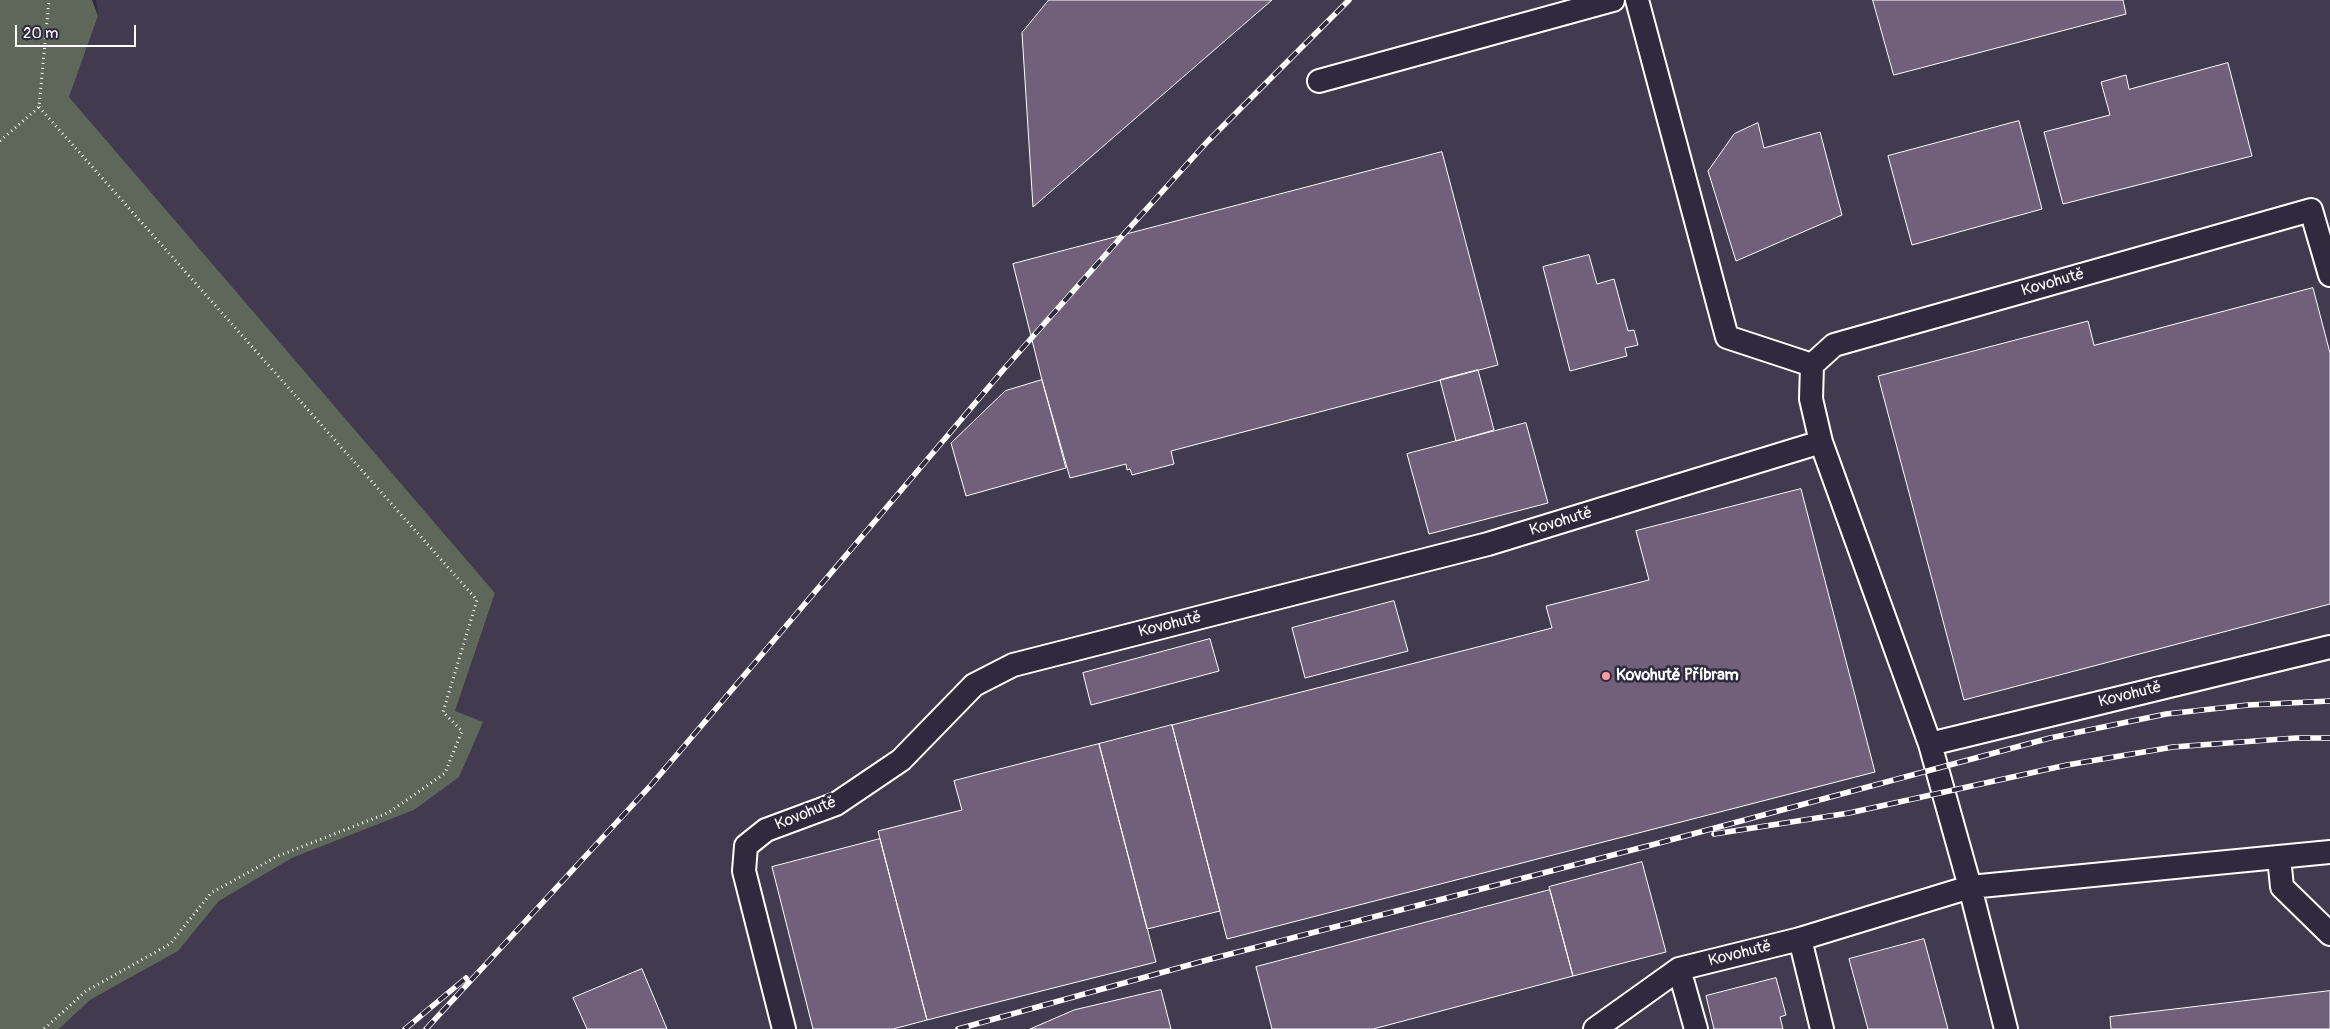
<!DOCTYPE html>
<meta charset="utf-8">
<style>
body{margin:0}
#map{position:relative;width:2330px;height:1029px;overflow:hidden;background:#2f2a3d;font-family:Pangolin,sans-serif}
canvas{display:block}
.scale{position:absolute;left:15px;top:25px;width:121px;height:22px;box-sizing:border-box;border:2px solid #fff;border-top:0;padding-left:6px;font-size:15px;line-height:18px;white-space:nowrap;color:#fff;-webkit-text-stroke:4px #2f2a3d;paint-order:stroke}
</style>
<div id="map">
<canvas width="2330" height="1029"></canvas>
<div class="scale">20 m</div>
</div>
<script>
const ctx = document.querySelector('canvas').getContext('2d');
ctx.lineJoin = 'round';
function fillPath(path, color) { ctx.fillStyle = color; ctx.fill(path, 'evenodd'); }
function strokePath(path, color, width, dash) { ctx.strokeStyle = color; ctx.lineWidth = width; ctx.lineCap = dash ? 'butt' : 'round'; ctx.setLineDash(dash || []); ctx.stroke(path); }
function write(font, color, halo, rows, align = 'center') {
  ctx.font = font + ' Pangolin,sans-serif'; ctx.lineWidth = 5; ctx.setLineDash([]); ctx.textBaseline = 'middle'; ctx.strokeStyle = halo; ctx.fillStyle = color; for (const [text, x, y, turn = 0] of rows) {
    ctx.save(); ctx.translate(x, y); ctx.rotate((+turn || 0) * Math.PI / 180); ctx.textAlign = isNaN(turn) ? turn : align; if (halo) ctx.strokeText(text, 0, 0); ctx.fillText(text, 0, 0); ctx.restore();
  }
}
const built = new Path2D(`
 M 96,0 L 2330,0 L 2330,1029 L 59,1029 L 90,1000 L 178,951 L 219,901 L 292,858 L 414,810 L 455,711 L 495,593 L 69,97 L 98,16 Z`);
const green = new Path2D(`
 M 0,0 L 92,0 L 98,16 L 69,97 L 495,593 L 455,711 L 483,722 L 459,777 L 414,810 L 292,858 L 219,901 L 178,951 L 90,1000 L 59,1029 L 0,1029 Z`);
const building = new Path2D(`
 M 1049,0 L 1272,0 L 1033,207 L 1022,33 Z
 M 1873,0 L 2123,0 L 2126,14 L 1894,75 Z
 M 2228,63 L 2252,156 L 2063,204 L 2044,132 L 2110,115 L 2101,82 L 2126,75 L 2129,89 Z
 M 2019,121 L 2042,209 L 1912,245 L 1888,156 Z
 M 1758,123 L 1764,148 L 1820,132 L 1842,215 L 1736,261 L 1708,171 L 1734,134 Z
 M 1442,152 L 1498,365 L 1171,451 L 1174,464 L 1132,475 L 1130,469 L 1127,470 L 1126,464 L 1070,478 L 1042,380 L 1013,264 Z
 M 1589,255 L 1597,284 L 1614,279 L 1628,331 L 1634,330 L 1638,345 L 1625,348 L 1627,356 L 1570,371 L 1543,267 Z
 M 2313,288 L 2330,353 L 2330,604 L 1964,700 L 1878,376 L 2088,321 L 2094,345 Z
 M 1478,370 L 1494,430 L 1456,441 L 1440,380 Z
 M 1042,380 L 1066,468 L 966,496 L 951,443 L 1005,391 Z
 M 1526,423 L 1548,503 L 1429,534 L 1407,454 Z
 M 1801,489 L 1875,772 L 1227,939 L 1172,725 L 1552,628 L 1546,606 L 1649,580 L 1636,531 Z
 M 1394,601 L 1408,651 L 1305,678 L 1292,628 Z
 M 1210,639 L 1219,671 L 1091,705 L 1083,673 Z
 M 1172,725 L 1220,911 L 1147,929 L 1099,744 Z
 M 1099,744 L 1156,962 L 927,1020 L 878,831 L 962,810 L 954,781 Z
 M 880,839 L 927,1020 L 893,1029 L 813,1029 L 772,867 Z
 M 1642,862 L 1666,952 L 1573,976 L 1549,887 Z
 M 1550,890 L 1573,976 L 1373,1029 L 1272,1029 L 1256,967 Z
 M 1924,939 L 1948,1029 L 1868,1029 L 1849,959 Z
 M 642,969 L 667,1029 L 587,1029 L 573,998 Z
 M 1776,978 L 1786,1015 L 1780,1017 L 1783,1029 L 1714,1029 L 1706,996 Z
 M 1161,990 L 1171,1029 L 1030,1029 L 1074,1010 Z
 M 2330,991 L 2330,1029 L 2111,1029 L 2110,1017 Z`);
const path = new Path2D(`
 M 39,107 L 477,600 L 443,712 L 462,731 L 445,773 L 388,813 L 278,856 L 211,893 L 170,944 L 86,991 L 44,1029
 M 0,141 L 39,107 L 49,0`);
const service = new Path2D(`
 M 1637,0 L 1727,337 L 1812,365
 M 1319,81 L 1613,0
 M 1930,744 L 2330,647
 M 2279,857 L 2282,887 L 2330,934
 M 1800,939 L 1822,1029
 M 1679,969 L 1696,1029
 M 784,1029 L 744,871 L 746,846 L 766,830 L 836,804 L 901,760 L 974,685 L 1013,665 L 1488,544 L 1821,442
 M 1595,1029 L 1679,969 L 1800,939 L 1970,887 L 1930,744 L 1821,442 L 1811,399 L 1812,365 L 1834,345 L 2311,210 L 2330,275
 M 2006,1029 L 1970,887 L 2330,852`);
const rail = new Path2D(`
 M 1714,834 L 1849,813 L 2067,765 L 2173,747 L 2296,738 L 2330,738
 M 405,1029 L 466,978
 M 426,1029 L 652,784 L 1004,369 L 1123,235 L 1207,142 L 1349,0
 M 958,1029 L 1207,960 L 1659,843 L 2050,738 L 2166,714 L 2248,705 L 2330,701`);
const markers = [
 [1606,676,5,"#ff9aa2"]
];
const streetNames = [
 ["Kovohutě",2053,283,-16],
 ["Kovohutě",1561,522,-17],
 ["Kovohutě",1170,625,-14],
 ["Kovohutě",2130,695,-14],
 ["Kovohutě",806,814,-22],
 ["Kovohutě",1740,954,-14]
];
const poiNames = [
 ["Kovohutě Příbram",1616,676]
];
fillPath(built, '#423a4f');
fillPath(green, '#5f675a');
fillPath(building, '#70607a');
strokePath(building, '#fff', 1);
strokePath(service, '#fff', 26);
strokePath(path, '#fff', 3, [1, 4]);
strokePath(service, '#2f2a3d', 22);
strokePath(rail, '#fff', 5.5);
strokePath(rail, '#2f2a3d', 4, [11]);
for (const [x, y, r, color] of markers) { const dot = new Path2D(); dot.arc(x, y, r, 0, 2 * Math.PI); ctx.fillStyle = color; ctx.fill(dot); strokePath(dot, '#2f2a3d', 2); }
write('16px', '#fff', '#2f2a3d', streetNames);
write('bold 16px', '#fff', '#2f2a3d', poiNames, 'left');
</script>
